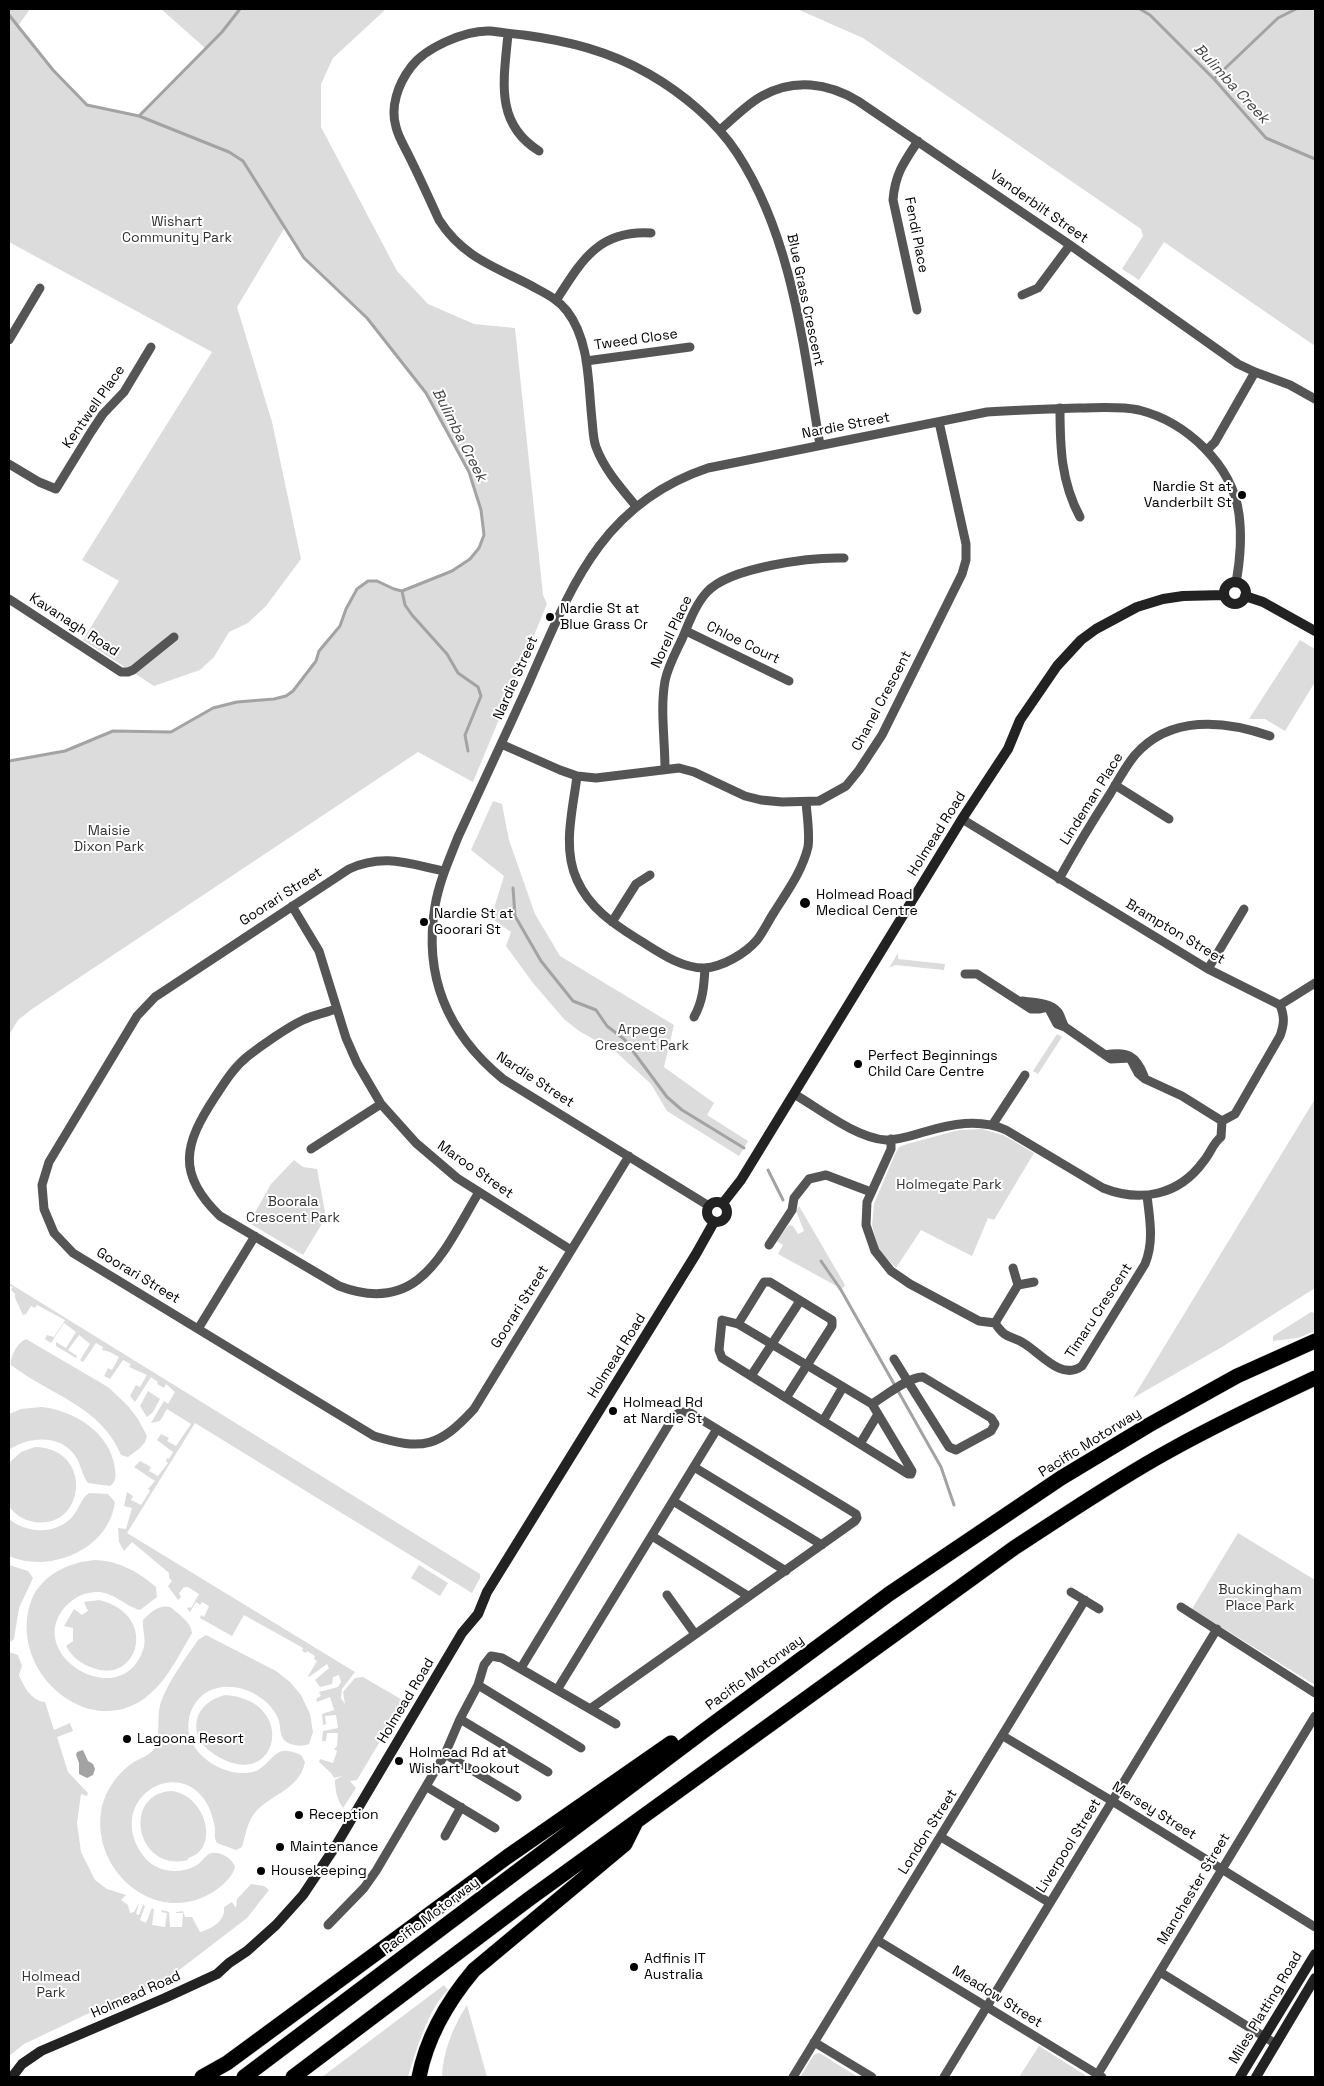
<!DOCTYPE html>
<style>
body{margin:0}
#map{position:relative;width:1324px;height:2086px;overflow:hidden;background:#fff;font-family:"Space Grotesk",sans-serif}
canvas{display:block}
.frame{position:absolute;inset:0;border:10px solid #000;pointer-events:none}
</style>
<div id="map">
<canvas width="1324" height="2086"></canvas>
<div class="frame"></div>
</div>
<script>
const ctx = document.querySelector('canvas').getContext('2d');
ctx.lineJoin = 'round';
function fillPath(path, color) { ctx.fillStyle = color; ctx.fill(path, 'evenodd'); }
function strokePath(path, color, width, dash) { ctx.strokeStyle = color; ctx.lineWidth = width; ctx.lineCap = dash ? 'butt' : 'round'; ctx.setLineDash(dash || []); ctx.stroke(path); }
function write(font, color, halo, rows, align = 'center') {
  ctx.font = font + ' "Space Grotesk",sans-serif'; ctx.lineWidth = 4; ctx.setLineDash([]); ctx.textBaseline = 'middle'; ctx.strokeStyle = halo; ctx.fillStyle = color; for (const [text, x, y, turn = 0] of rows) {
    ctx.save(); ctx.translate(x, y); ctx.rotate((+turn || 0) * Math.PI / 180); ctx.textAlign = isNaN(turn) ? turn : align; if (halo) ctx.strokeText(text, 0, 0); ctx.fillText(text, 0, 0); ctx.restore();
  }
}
const green = new Path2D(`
 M 9,9 L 30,9 L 18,26 L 53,70 L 87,105 L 139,116 L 205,48 L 161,9 L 386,9 L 333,58 L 321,84 L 321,127 L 397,271 L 428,304 L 474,324 L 515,328 L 543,595 L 547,604 L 473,782 L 418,752 L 32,1009 L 18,1020 L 9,1035 L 9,761 L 65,751 L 113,731 L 171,732 L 213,708 L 237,702 L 274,699 L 286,696 L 293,690 L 316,661 L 319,651 L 340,626 L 346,609 L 357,589 L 368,581 L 377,581 L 394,589 L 402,591 L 452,571 L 470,559 L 479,548 L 484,535 L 481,510 L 469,472 L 426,393 L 367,318 L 304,258 L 285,227 L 237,307 L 272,422 L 301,559 L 266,606 L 248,623 L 229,632 L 214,657 L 200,670 L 154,686 L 83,640 L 119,581 L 82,560 L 212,352 L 9,242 Z
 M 797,9 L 1315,9 L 1315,346 L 1164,242 L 1139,280 L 1122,269 L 1143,236 L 1141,229 L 863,38 Z
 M 1300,640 L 1315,649 L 1315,682 L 1285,731 L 1265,719 L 1249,719 Z
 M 493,801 L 502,804 L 509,840 L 535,914 L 560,956 L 674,1025 L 664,1067 L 714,1103 L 707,1115 L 748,1141 L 739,1156 L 667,1111 L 651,1084 L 616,1052 L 579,1031 L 564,1019 L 533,983 L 506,946 L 511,932 L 491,918 L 504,876 L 471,850 Z
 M 898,953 L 898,959 L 945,964 L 944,970 L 895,965 L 889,968 Z
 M 1057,1034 L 1062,1037 L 1038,1074 L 1033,1071 Z
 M 1315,1099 L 1315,1288 L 1222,1347 L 1133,1398 Z
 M 982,1129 L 1003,1135 L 1034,1153 L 994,1220 L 988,1218 L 972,1256 L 921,1230 L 896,1268 L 879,1250 L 872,1225 L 874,1204 L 895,1154 L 899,1147 L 907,1144 L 959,1130 Z
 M 294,1160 L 303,1167 L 317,1169 L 326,1217 L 303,1255 L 249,1223 L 271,1184 Z
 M 799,1206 L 845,1285 L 842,1289 L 778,1254 L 783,1245 L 776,1241 L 789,1225 L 793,1226 L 798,1234 L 804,1231 L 796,1211 Z
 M 9,1283 L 480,1574 L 480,1578 L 472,1593 L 195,1423 L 127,1533 L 355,1672 L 342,1689 L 341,1698 L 345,1704 L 343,1692 L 355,1678 L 363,1677 L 404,1701 L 357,1780 L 350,1781 L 356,1788 L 343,1808 C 337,1800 335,1789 335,1780 L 342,1776 L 334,1778 L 331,1773 L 319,1762 L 320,1759 L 333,1763 L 337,1751 L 334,1749 L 337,1746 L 338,1733 L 327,1733 L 326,1741 L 322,1741 L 323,1731 L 338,1728 L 336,1715 L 325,1716 L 326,1724 L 323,1725 L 322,1714 L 334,1710 L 330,1697 L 317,1702 L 316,1699 L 321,1696 L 319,1692 L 338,1687 L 341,1682 L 339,1675 L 333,1677 L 332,1684 L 320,1687 L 315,1680 L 329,1668 L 327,1664 L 309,1677 L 308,1676 L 317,1661 L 314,1659 L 315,1656 L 307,1651 L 306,1653 L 302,1651 L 303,1648 L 244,1615 L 232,1636 L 200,1618 L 201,1615 L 204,1617 L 209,1606 L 202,1602 L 200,1605 L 196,1602 L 190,1612 L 187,1609 L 189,1607 L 191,1608 L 199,1594 L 188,1587 L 184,1587 L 179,1593 L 181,1597 L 178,1600 L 168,1586 L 172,1581 L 169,1578 L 169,1573 L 132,1542 L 124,1551 L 119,1542 L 118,1528 L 126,1529 L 132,1508 L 124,1506 L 127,1492 L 133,1496 L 131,1500 L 141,1505 L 150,1491 L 148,1489 L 155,1481 L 134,1467 L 140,1461 L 151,1467 L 149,1471 L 158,1476 L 168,1463 L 166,1461 L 167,1458 L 169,1459 L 173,1452 L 157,1440 L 161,1434 L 169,1438 L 167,1441 L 176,1446 L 191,1424 L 167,1409 L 160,1421 L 151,1423 L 164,1401 L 168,1404 L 175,1392 L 166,1384 L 164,1388 L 157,1384 L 158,1382 L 151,1377 L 135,1402 L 130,1396 L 136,1385 L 140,1387 L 147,1375 L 129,1367 L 131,1364 L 123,1360 L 110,1379 L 104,1376 L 108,1368 L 112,1370 L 119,1357 L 110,1352 L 102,1350 L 103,1347 L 96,1343 L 83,1362 L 80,1360 L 90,1344 L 79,1335 L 68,1350 L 77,1356 L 76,1358 L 56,1346 L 56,1342 L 66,1348 L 76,1332 L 64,1323 L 51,1343 L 45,1339 L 47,1335 L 54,1337 L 65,1320 L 37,1305 L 35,1308 L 31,1306 L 26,1314 L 23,1315 L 15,1298 L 15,1294 L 11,1290 L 13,1287 L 9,1286 Z
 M 1311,1312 L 1315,1313 L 1315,1331 L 1298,1338 L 1273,1341 L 1273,1336 Z
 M 26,1339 L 108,1387 L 128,1406 L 138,1419 L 147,1436 L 145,1442 L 140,1448 L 128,1457 L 121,1455 C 100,1405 51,1396 11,1365 C 10,1356 18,1342 26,1339 Z
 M 148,1391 L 160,1399 L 153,1412 L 147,1417 L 140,1406 Z
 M 41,1407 C 74,1410 111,1433 115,1469 C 116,1476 116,1482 110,1486 L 88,1483 C 82,1475 81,1465 76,1457 C 61,1434 29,1436 9,1450 L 9,1414 L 21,1409 Z
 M 35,1447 C 94,1448 86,1530 34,1522 C 24,1520 15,1515 9,1506 L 9,1463 L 21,1452 Z
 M 89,1493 L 108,1494 L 115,1502 C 109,1550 49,1574 9,1556 L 9,1519 C 27,1534 57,1535 73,1516 C 79,1509 81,1498 89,1493 Z
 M 1238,1533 L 1315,1580 L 1315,1685 L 1192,1609 Z
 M 94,1560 C 117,1560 139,1572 156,1587 L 157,1597 L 140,1610 C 125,1606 115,1593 98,1592 C 85,1592 74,1597 65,1607 C 23,1655 121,1714 143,1650 C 147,1640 142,1630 143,1620 C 151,1612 161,1603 172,1608 C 179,1615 191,1622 192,1633 C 180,1653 169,1677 151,1693 C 91,1748 0,1667 34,1594 C 48,1572 69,1563 94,1560 Z
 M 9,1565 L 28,1571 L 33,1578 L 19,1608 L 14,1639 L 9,1643 Z
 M 419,1565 L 448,1583 L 440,1596 L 411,1578 Z
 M 99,1600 C 159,1614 139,1685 93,1668 C 81,1664 72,1657 66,1646 L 73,1641 L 73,1628 L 64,1626 L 74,1609 L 82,1615 L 88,1611 L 84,1602 Z
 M 206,1635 L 276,1671 L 290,1682 L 301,1695 L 310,1714 L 313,1732 L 309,1744 C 302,1747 290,1746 284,1740 C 279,1734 281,1725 278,1718 C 266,1692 228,1677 204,1694 C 196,1700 190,1710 189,1719 C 182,1753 227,1781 256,1771 C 266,1767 274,1752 283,1751 C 288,1750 296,1753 301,1755 L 305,1762 C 300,1790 268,1795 254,1814 C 247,1823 245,1837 242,1847 L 236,1850 L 217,1843 C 214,1838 215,1833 215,1828 C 213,1818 210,1807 204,1799 C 174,1757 106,1801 142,1854 C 154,1872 179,1876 197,1865 C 202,1862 206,1854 211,1853 C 221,1851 233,1859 235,1867 C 233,1876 223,1885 216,1890 C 160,1929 92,1874 101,1812 C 104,1792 117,1773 134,1762 C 141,1758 151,1755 155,1747 C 161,1736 156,1716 161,1702 C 169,1680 185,1659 198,1640 Z
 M 9,1652 L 18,1655 L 22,1666 L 19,1675 C 23,1685 31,1701 45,1702 L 54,1730 L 70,1723 L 73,1731 L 57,1737 L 68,1772 L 88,1793 L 87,1796 L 81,1794 L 77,1823 L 81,1852 L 95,1880 L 107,1889 L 126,1895 L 121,1900 L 128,1905 L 130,1913 L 134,1912 L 139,1903 L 136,1914 L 139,1915 L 143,1905 L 145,1906 L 140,1920 L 146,1923 L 152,1908 L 154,1910 L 152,1925 L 165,1927 L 167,1913 L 161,1912 L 162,1910 L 169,1912 L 170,1927 L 182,1927 L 183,1913 L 176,1913 L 176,1912 L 183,1911 L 185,1917 L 192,1917 L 200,1932 C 211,1929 226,1921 224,1907 L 232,1902 L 236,1908 L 237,1899 L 251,1884 L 264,1886 L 269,1890 L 247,1918 L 161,1984 L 104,2006 L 24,2044 L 9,2056 Z
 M 226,1695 C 299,1701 278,1793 217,1756 C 209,1751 200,1744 197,1733 C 193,1713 207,1699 226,1695 Z
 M 172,1791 C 207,1796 220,1850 188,1858 L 188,1860 C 136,1873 121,1793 172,1791 Z
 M 444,1985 L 448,1990 C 428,2009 416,2051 408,2077 L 322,2077 Z
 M 467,2005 L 487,2077 L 442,2077 C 443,2051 453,2027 467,2005 Z
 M 1039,2046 L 1085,2075 L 1084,2077 L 1019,2077 Z
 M 818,2053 L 821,2054 L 858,2077 L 800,2077 L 814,2055 Z`);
const water = new Path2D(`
 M 83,1750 L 88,1761 L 93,1764 L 95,1769 L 93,1775 L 87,1778 L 79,1774 L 79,1763 L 76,1755 L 77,1752 Z`);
const stream = new Path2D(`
 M 1140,9 L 1150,15 L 1214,79 L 1266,138 L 1315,159
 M 9,15 L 53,70 L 87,105 L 139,116 L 229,152 L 243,161 L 304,258 L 367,318 L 426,393 L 469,472 L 481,510 L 484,535 L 479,548 L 470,559 L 452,571 L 402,591 L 394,589 L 377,581 L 368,581 L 357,589 L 346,609 L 340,626 L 319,651 L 316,661 L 293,691 L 286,696 L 274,699 L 237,702 L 213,708 L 171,732 L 113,731 L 65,751 L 9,761
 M 1214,79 L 1278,18 L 1296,9
 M 139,116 L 222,32 L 240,9
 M 402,591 L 405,605 L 412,615 L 447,654 L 458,673 L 478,687 L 481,696 L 465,735 L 468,751
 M 513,888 L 515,916 L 541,961 L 573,1001 L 596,1010 L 607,1026 L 624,1039 L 667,1097 L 682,1110 L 744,1148
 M 768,1170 L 783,1200
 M 821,1261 L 841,1290 L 941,1467 L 954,1505`);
const street = new Path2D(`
 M 508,34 C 504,79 494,123 539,151
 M 720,130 C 733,119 747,104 762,96 C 794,78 828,83 858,101 L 1070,245 L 1238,364 L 1255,372 L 1215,442 L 1207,450
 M 1022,295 L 1038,288 L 1070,245
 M 557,299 C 582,260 599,230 651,233
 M 917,310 L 893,200 C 895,174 904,162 918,141
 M 9,340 L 40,288
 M 586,361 L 690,347
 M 1255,372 L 1290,385 L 1315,399
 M 1060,408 C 1060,447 1061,482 1080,517
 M 9,464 L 39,482 L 56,489 L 91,432 L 103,414 L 124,392 L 151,347
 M 636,506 C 621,488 604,469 596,447 C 593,439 593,429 592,420 C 588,384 590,341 567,311 C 557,298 544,293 530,285 C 493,266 463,257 439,220 C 429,198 419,176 408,154 C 404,146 398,136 396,127 C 390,107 398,84 411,67 C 425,48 465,30 490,31 C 501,32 512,34 524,35 C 568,41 609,51 649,74 C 682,93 716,121 737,153 C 793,239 803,346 820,445
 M 9,599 L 121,672 L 128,672 L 133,670 L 174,637
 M 686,631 L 789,681
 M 501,744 L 560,770 L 577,776 L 596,778 L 679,768 L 694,772 L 745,796 L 761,800 L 782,802 L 819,801 L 846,786 L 859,770 L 882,735 L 962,574 L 966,560 L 966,544 L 939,422
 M 665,769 C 665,740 660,709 665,681 C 668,666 676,652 682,639 C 689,623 695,605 707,592 C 730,567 811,557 844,558
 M 577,776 C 573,809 562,848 577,880 C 589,907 612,923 636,938 C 656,950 679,968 704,968 C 723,967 746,953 757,940 C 763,932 768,922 773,914 C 786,893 802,872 808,847 C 810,834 807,816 806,802
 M 1115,785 L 1169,819
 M 444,871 C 409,864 384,853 349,869 L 155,997 L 137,1016 L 49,1162 L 42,1185 L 44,1209 L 54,1233 L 73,1253 L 374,1436 C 423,1451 439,1447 474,1409 L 629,1156
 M 1059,879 C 1075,850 1092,822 1110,794 C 1118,781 1125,767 1135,755 C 1170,715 1224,720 1270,736
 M 292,906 L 319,951 L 346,1038 L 357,1063 L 381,1104 L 416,1143 L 457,1178 L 571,1250
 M 612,922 L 636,884 L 650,875
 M 1208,969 L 1244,909
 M 965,974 L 977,974 L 1031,1009 L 1040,1009 L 1048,1007 L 1057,1024 L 1065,1027 L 1111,1059 L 1130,1058 L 1138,1073 L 1145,1079 L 1182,1096 L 1222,1121
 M 1022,1001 C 1033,1003 1050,1002 1058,1012 C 1061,1016 1062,1023 1065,1027
 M 1280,1005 L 1315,983
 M 336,1009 C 325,1013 313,1015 303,1020 C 288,1027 262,1045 248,1056 C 234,1067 225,1082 215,1097 C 184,1144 176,1174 220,1216 L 339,1286 C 420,1317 444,1250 479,1192
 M 694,1017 C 703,1001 704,986 705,968
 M 1105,1055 C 1127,1051 1136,1055 1144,1076
 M 794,1094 C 820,1109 856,1138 886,1140 C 899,1140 911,1136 924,1132 C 951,1124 979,1118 1006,1130 L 1103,1188 C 1141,1203 1179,1195 1203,1162 C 1210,1154 1213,1143 1221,1137 L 1222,1121 L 1235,1114 L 1280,1036 C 1284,1025 1285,1017 1280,1005 L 1208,969 L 962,819
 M 993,1124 L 1025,1075
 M 891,1139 L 891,1149 L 867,1202 L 866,1225 L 875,1251 L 891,1271 L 910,1284 L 979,1321 L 995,1323
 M 311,1149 L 381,1104
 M 709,1206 L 503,1079 C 448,1034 423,978 435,906 C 439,882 449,860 458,837 C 481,787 505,736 528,685 C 570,590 600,504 708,468 L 987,412 C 1017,410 1047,409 1078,408 C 1098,408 1119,406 1139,410 C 1186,422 1232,464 1239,514 C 1242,536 1240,561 1236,583
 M 769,1245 L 792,1210 L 794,1198 L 809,1179 L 826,1175 L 871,1192
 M 1013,1268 L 1018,1285 L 1034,1282
 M 722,1320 L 738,1324 L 872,1404 L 912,1471 L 911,1474 L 908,1474 L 722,1358 L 719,1350 Z
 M 995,1323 C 1007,1341 1010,1334 1025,1344 C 1041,1354 1062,1381 1082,1366 L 1145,1264 C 1154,1242 1150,1220 1147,1196
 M 995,1323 L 1018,1285
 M 738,1324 L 764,1282 L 770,1282 L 832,1320 L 832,1326 L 786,1398
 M 198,1329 L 255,1236
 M 751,1376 L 800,1301
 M 872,1404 C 885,1396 910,1376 923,1377 L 991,1418 L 995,1424 L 991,1431 L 956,1450 L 949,1447 L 912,1388 L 894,1359
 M 823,1421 L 843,1387
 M 860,1444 L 878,1414
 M 694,1467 L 822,1545
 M 673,1501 L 786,1571
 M 652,1536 L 748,1596
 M 1071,1592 L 1099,1609
 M 667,1595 L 695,1634
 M 1181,1607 L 1315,1693
 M 521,1668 L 674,1416 L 681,1412 L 689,1412 L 856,1514 L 857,1518 L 855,1521 L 590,1709
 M 478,1685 L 581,1748
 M 557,1690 L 717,1429
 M 460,1719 L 548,1772
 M 1003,1736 L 1112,1801 L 1315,1927
 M 445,1754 L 517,1797
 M 427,1787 L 495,1828
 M 445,1836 L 461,1807
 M 941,1837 L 1050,1903
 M 328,1925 L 364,1888 L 376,1871 L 445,1754 L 460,1719 L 478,1685 L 484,1665 L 491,1656 L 502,1658 L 616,1724
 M 877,1940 L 1102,2077
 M 1160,1972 L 1276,2044
 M 814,2042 L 872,2077
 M 793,2077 L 1085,1600
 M 944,2077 L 1217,1629
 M 1096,2077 L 1315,1716`);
const secondary = new Path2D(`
 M1224 593a11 11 0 1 1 22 0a11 11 0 1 1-22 0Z
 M 1245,596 L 1263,602 L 1315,631
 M707 1212a10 10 0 1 1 20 0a10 10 0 1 1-20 0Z
 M 723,1203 L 741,1180 L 962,819 L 1008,749 L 1020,720 L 1057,666 L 1081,640 L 1096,629 L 1137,607 L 1163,599 L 1183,596 L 1224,595
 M 12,2077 L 22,2064 L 41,2051 L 165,1998 L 217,1974 L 229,1963 L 247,1951 L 276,1925 L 303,1895 L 335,1847 L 462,1633 L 478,1614 L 487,1592 L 696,1254 L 714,1222
 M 1240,2077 L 1315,1954
 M 1256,2077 L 1315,1978`);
const highway = new Path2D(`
 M 202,2077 L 227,2063 L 507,1857 L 671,1743
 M 244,2077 L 705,1730 L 889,1594 L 1061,1478 L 1149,1425 L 1237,1376 L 1315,1341
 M 293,2077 L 529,1899 L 1014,1548 C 1065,1515 1116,1480 1169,1451 C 1217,1424 1266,1401 1315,1378
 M 419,2077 C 427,2036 447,2002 474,1970 L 625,1844 L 635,1824`);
const markers = [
 [1242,495,5,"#000"],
 [550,617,5,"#000"],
 [805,903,6,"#000"],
 [424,922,5,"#000"],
 [858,1064,5,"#000"],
 [613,1411,5,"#000"],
 [127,1739,5,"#000"],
 [399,1761,5,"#000"],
 [299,1815,5,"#000"],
 [280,1847,5,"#000"],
 [261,1871,5,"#000"],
 [634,1967,5,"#000"]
];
const streetNames = [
 ["Vanderbilt Street",1039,207,35],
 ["Fendi Place",916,235,79],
 ["Blue Grass Crescent",805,300,78],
 ["Tweed Close",636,340,-8],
 ["Kentwell Place",94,407,-55],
 ["Nardie Street",846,426,-11],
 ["Kavanagh Road",74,625,33],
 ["Norell Place",672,632,-65],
 ["Chloe Court",743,643,26],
 ["Nardie Street",516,678,-66],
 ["Chanel Crescent",882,701,-62],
 ["Lindeman Place",1092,799,-58],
 ["Holmead Road",937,834,-58],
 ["Goorari Street",281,897,-33],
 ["Brampton Street",1175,932,31],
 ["Nardie Street",535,1080,33],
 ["Maroo Street",475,1170,35],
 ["Goorari Street",138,1276,31],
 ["Goorari Street",520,1307,-58],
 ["Timaru Crescent",1099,1311,-57],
 ["Holmead Road",617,1356,-58],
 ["Pacific Motorway",1090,1443,-32],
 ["Pacific Motorway",755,1673,-36],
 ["Holmead Road",406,1701,-59],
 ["Mersey Street",1154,1811,32],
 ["London Street",928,1832,-58],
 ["Liverpool Street",1069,1846,-58],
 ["Manchester Street",1194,1889,-59],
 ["Pacific Motorway",431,1916,-37],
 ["Holmead Road",136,1995,-24],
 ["Meadow Street",997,1997,32],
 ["Miles Platting Road",1266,2008,-59]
];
const parkNames = [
 ["Wishart",177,222],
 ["Community Park",177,238],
 ["Maisie",109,831],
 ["Dixon Park",109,847],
 ["Arpege",642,1030],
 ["Crescent Park",642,1046],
 ["Holmegate Park",949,1185],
 ["Boorala",293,1202],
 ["Crescent Park",293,1218],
 ["Buckingham",1260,1590],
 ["Place Park",1260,1606],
 ["Holmead",51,1977],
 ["Park",51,1993]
];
const poiNames = [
 ["Nardie St at",1232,487,"right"],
 ["Vanderbilt St",1232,503,"right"],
 ["Nardie St at",560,609],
 ["Blue Grass Cr",560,625],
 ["Holmead Road",816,895],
 ["Medical Centre",816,911],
 ["Nardie St at",434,914],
 ["Goorari St",434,930],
 ["Perfect Beginnings",868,1056],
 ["Child Care Centre",868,1072],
 ["Holmead Rd",623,1403],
 ["at Nardie St",623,1419],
 ["Lagoona Resort",137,1739],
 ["Holmead Rd at",409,1753],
 ["Wishart Lookout",409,1769],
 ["Reception",309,1815],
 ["Maintenance",290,1847],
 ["Housekeeping",271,1871],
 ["Adfinis IT",644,1959],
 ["Australia",644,1975]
];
const waterNames = [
 ["Bulimba Creek",1231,84,47],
 ["Bulimba Creek",459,435,63]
];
fillPath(green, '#dcdcdc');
fillPath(water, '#a3a3a3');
strokePath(stream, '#a3a3a3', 3);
strokePath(highway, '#dbdbdb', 16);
strokePath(street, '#555', 9);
strokePath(secondary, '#222', 10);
strokePath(highway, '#000', 15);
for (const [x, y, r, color] of markers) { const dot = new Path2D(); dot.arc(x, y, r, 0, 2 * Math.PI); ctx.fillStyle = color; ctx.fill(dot); strokePath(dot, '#fff', 2); }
write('14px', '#000', '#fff', streetNames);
write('14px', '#333', '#fff', parkNames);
write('14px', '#000', '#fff', poiNames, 'left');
write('italic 15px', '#444', '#fff', waterNames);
</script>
